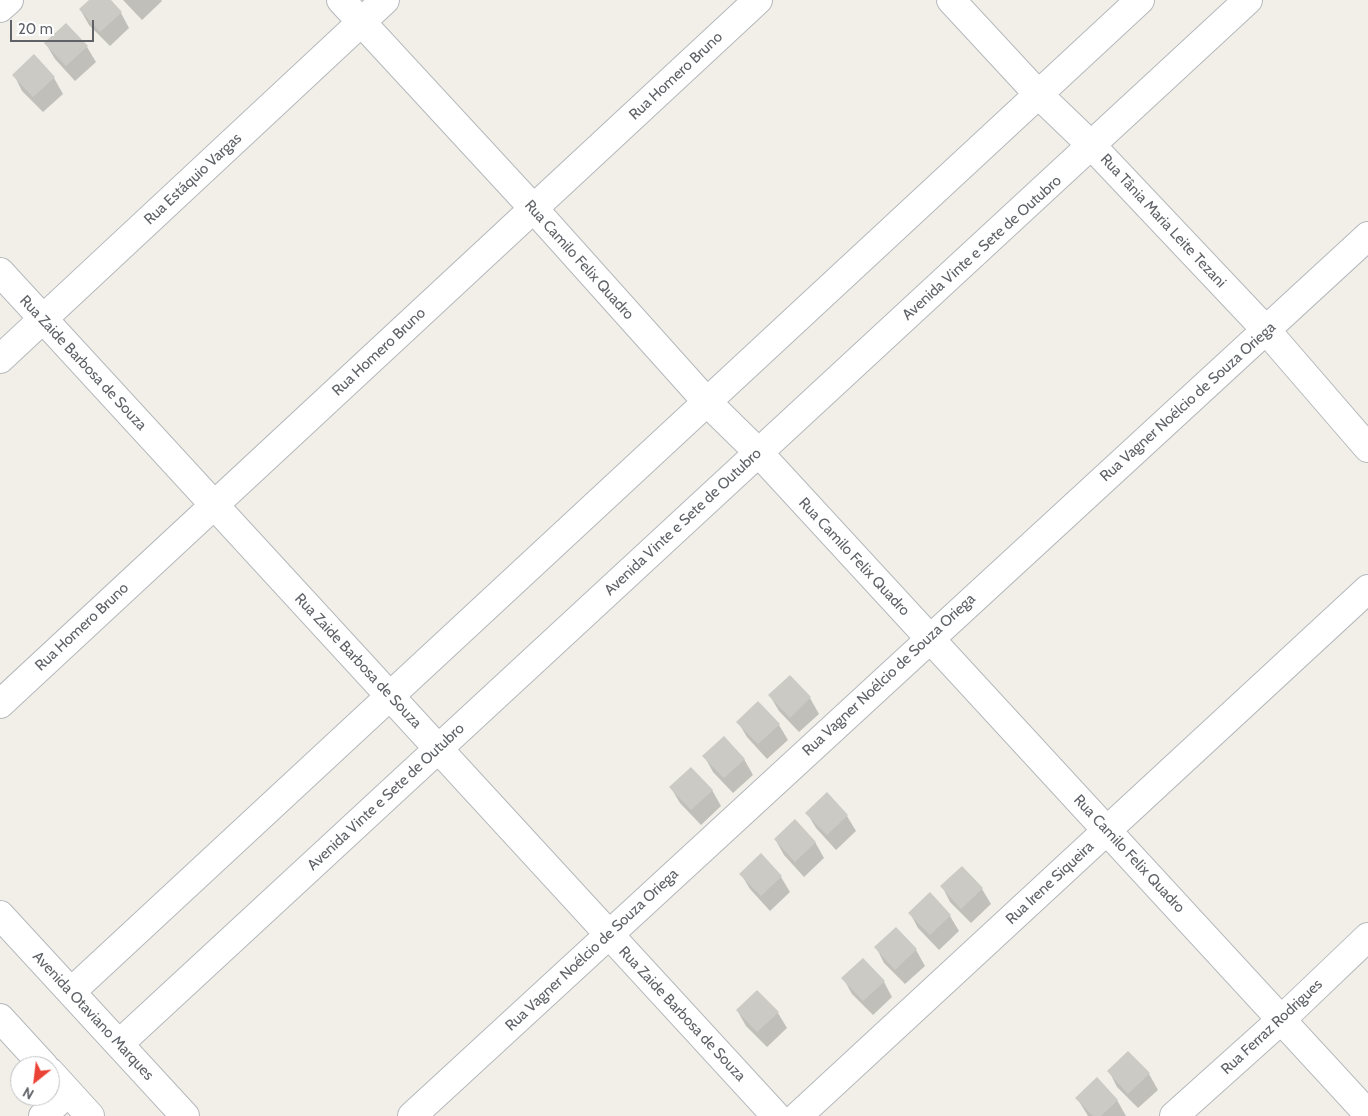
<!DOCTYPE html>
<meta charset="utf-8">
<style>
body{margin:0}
#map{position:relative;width:1368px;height:1116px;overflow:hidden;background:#f1efe8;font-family:Cabin,sans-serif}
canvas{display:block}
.north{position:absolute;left:10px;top:1056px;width:50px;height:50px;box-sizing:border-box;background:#fff;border:1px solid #bfc1c3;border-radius:50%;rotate:209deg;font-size:14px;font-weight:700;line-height:20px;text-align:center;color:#5f6368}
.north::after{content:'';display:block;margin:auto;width:18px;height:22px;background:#ea4335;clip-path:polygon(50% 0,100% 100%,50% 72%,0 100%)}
.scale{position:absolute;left:10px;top:20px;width:84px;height:22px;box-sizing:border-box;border:2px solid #5f6368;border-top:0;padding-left:6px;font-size:15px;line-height:18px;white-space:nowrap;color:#5f6368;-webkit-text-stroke:4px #fff;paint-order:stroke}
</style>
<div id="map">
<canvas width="1368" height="1116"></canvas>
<div class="north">N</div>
<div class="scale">20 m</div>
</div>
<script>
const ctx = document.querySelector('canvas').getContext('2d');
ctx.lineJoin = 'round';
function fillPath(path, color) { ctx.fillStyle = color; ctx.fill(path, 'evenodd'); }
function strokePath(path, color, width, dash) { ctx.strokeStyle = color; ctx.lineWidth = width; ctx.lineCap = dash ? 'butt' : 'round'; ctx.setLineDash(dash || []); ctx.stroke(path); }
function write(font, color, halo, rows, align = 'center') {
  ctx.font = font + ' Cabin,sans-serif'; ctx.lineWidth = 4; ctx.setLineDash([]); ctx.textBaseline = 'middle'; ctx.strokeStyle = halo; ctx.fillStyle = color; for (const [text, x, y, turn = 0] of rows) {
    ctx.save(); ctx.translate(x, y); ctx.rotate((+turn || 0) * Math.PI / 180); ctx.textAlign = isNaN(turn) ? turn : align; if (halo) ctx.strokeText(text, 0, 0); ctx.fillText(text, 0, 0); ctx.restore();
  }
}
const shadow = new Path2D(`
 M 90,0 L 109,0 L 121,13 L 129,28 L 110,46 L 89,25 L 80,9 Z
 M 123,0 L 161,0 L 162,1 L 142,20 Z
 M 46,44 L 87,47 L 96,62 L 75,81 L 55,59 Z
 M 34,56 L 54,78 L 63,94 L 43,112 L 22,91 L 14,75 Z
 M 790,677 L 810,698 L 819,714 L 799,732 L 779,711 L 770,696 Z
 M 738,722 L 779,725 L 788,740 L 767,759 L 747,737 Z
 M 704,756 L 744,759 L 753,775 L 733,793 L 713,772 Z
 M 671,788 L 712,790 L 721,806 L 701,825 L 680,803 Z
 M 827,794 L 847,816 L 856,831 L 836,850 L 816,828 L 807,813 Z
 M 775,839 L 815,842 L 824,858 L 804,877 L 784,855 Z
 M 761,855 L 781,877 L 790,892 L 770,911 L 750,889 L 741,874 Z
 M 962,868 L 982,889 L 991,904 L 971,923 L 950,902 L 942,886 Z
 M 930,894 L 950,916 L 959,931 L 939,950 L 918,928 L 910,913 Z
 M 895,929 L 916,950 L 925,966 L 905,984 L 884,963 L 876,947 Z
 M 843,978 L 884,982 L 892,997 L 873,1015 L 852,994 Z
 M 737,1010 L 778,1013 L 787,1028 L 767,1047 L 746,1026 Z
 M 1128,1052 L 1149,1074 L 1158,1090 L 1138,1108 L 1117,1087 L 1109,1071 Z
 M 1077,1098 L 1117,1100 L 1126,1116 L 1088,1116 Z`);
const building = new Path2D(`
 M 89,0 L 111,0 L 122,12 L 100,32 L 79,9 Z
 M 66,23 L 88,46 L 66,66 L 44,43 Z
 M 34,54 L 55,77 L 33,97 L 12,75 Z
 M 790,675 L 811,697 L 790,718 L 768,695 Z
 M 758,701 L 780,724 L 758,744 L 736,722 Z
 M 724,736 L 745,759 L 724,778 L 702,756 Z
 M 691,767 L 713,790 L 691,810 L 669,787 Z
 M 827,792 L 848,815 L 827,835 L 805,813 Z
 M 795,819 L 816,842 L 795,862 L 774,839 Z
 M 761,853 L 782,876 L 761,896 L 739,874 Z
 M 962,866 L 983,888 L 961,909 L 940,886 Z
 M 930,892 L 951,915 L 930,935 L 908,913 Z
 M 896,927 L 917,949 L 895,970 L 874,947 Z
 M 863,958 L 885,981 L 863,1001 L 841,978 Z
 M 757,990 L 779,1012 L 757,1032 L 736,1010 Z
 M 1128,1051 L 1150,1073 L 1128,1094 L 1107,1071 Z
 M 1097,1077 L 1118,1100 L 1101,1116 L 1093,1116 L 1075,1098 Z`);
const minor = new Path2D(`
 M 341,0 L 534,209 L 707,402 L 758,452 L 1368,1114
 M 951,0 L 1039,95 L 1092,146 L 1266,330 L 1368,448
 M 0,8 L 9,0
 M 0,272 L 776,1116
 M 0,359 L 385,0
 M 0,704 L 758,0
 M 0,915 L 185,1116
 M 71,992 L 1140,0
 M 0,1018 L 44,1066
 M 119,1044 L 1248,0
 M 50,1072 L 90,1116
 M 43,1116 L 68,1092
 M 412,1116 L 1368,236
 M 798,1116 L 1368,589
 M 1174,1116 L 1281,1020 L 1368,937`);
const streetNames = [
 ["Rua Homero Bruno",676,76,-43],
 ["Rua Estáquio Vargas",193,179,-43],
 ["Rua Tânia Maria Leite Tezani",1163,221,47],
 ["Avenida Vinte e Sete de Outubro",982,248,-42],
 ["Rua Camilo Felix Quadro",579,260,48],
 ["Rua Homero Bruno",379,352,-43],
 ["Rua Zaide Barbosa de Souza",83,363,47],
 ["Rua Vagner Noélcio de Souza Oriega",1188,402,-42],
 ["Avenida Vinte e Sete de Outubro",683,522,-43],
 ["Rua Camilo Felix Quadro",854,557,47],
 ["Rua Homero Bruno",82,627,-43],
 ["Rua Zaide Barbosa de Souza",358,661,47],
 ["Rua Vagner Noélcio de Souza Oriega",889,675,-43],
 ["Avenida Vinte e Sete de Outubro",386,797,-43],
 ["Rua Camilo Felix Quadro",1129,854,47],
 ["Rua Irene Siqueira",1050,883,-43],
 ["Rua Vagner Noélcio de Souza Oriega",592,950,-43],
 ["Rua Zaide Barbosa de Souza",682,1014,47],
 ["Avenida Otaviano Marques",93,1016,47],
 ["Rua Ferraz Rodrigues",1272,1027,-43]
];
fillPath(shadow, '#0003');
fillPath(building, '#cccac5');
strokePath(minor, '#b5b8bc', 30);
strokePath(minor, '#fff', 28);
write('15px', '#5f6368', '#fff', streetNames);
</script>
